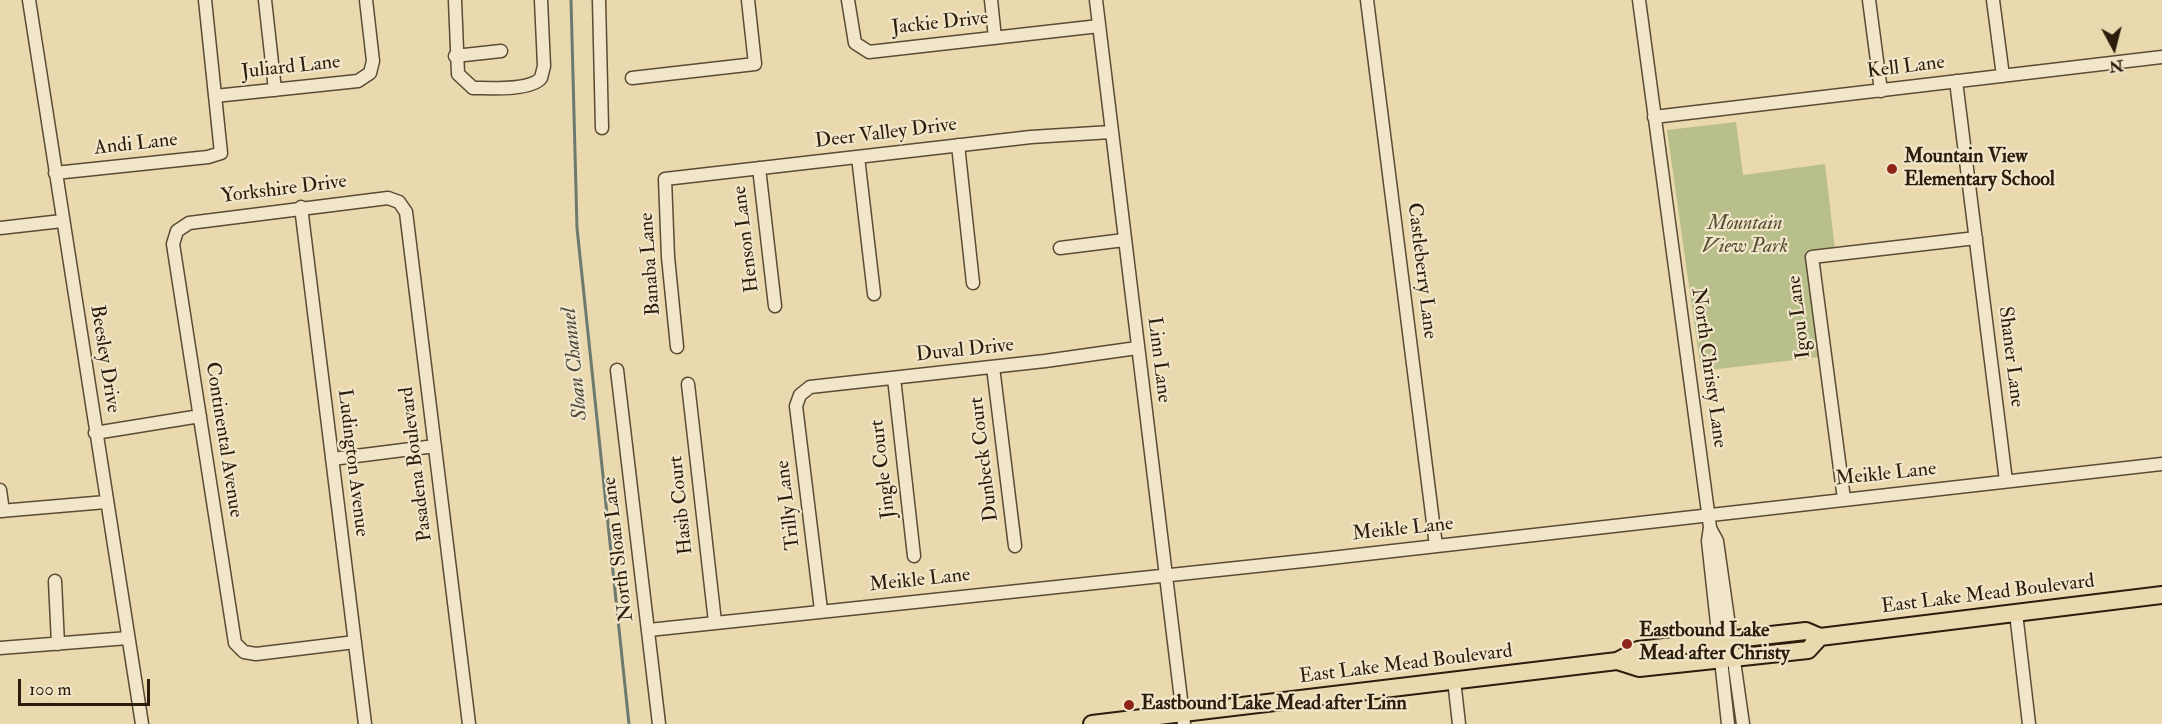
<!DOCTYPE html>
<style>
body{margin:0}
#map{position:relative;width:2162px;height:724px;overflow:hidden;background:#ead9ae;font-family:"IM FELL Double Pica",serif}
canvas{display:block}
.north{position:absolute;left:2084px;top:18px;width:60px;height:60px;-webkit-text-stroke:4px #f1e6ca;paint-order:stroke;rotate:173deg;font-size:16px;font-weight:700;line-height:24px;text-align:center;color:#2b1c0c}
.north::after{content:'';display:block;margin:auto;width:21px;height:27px;background:#2b1c0c;clip-path:polygon(50% 0,100% 100%,50% 72%,0 100%)}
.scale{position:absolute;left:18px;top:679px;width:132px;height:27px;box-sizing:border-box;border:3px solid #2b1c0c;border-top:0;padding-left:8px;font-size:18px;line-height:21px;white-space:nowrap;color:#2b1c0c;-webkit-text-stroke:4px #f1e6ca;paint-order:stroke}
</style>
<div id="map">
<canvas width="2162" height="724"></canvas>
<div class="north">N</div>
<div class="scale">100 m</div>
</div>
<script>
const ctx = document.querySelector('canvas').getContext('2d');
ctx.lineJoin = 'round';
function fillPath(path, color) { ctx.fillStyle = color; ctx.fill(path, 'evenodd'); }
function strokePath(path, color, width, dash) { ctx.strokeStyle = color; ctx.lineWidth = width; ctx.lineCap = dash ? 'butt' : 'round'; ctx.setLineDash(dash || []); ctx.stroke(path); }
function write(font, color, halo, rows, align = 'center') {
  ctx.font = font + ' "IM FELL Double Pica",serif'; ctx.lineWidth = 4.5; ctx.setLineDash([]); ctx.textBaseline = 'middle'; ctx.strokeStyle = halo; ctx.fillStyle = color; for (const [text, x, y, turn = 0] of rows) {
    ctx.save(); ctx.translate(x, y); ctx.rotate((+turn || 0) * Math.PI / 180); ctx.textAlign = isNaN(turn) ? turn : align; if (halo) ctx.strokeText(text, 0, 0); ctx.fillText(text, 0, 0); ctx.restore();
  }
}
const green = new Path2D(`
 M 1736,122 L 1743,175 L 1825,164 L 1835,249 L 1806,252 L 1820,357 L 1701,371 L 1667,130 Z`);
const stream = new Path2D(`
 M 571,0 L 577,228 L 629,724`);
const minor = new Path2D(`
 M 29,0 L 142,724
 M 265,0 L 275,90
 M 455,0 L 458,74 L 473,88 C 489,88 530,91 541,78 L 544,66 L 541,0
 M 599,0 L 602,128
 M 848,0 L 855,43 L 869,52 L 1099,26
 M 991,0 L 995,38
 M 1096,0 L 1184,724
 M 1367,0 L 1436,546
 M 1639,0 L 1710,527 L 1708,541 L 1728,724
 M 1869,0 L 1881,91
 M 1993,0 L 2003,76
 M 455,56 L 501,51
 M 632,78 L 755,64 L 748,0
 M 1956,81 L 2006,481
 M 215,96 L 358,81 L 370,73 L 373,61 L 366,0
 M 1654,117 L 2162,57
 M 958,145 L 973,283
 M 858,157 L 874,294
 M 759,168 L 775,306
 M 55,173 L 208,157 L 221,153 L 205,0
 M 301,207 L 365,724
 M 0,228 L 62,221
 M 1060,248 L 1124,240
 M 677,347 L 668,257 L 665,179 L 1031,137 L 1111,132
 M 993,367 L 1015,546
 M 617,370 L 659,724
 M 894,378 L 914,556
 M 688,384 L 715,622
 M 95,433 L 200,416
 M 332,459 L 435,446
 M 0,490 L 3,511
 M 1844,499 L 1812,257 L 1976,238
 M 0,511 L 106,502
 M 1710,528 L 1717,541 L 1743,724
 M 55,581 L 58,644
 M 821,610 L 796,406 L 800,395 L 810,387 L 1045,361 L 1137,348
 M 2016,613 L 2029,724
 M 649,630 L 1322,559 L 2162,464
 M 355,642 L 256,654 L 244,652 L 235,643 L 173,244 L 177,231 L 189,223 L 388,198 L 399,202 L 406,212 L 469,724
 M 0,648 L 128,638
 M 1454,680 L 1459,724`);
const major = new Path2D(`
 M 1617,661 L 1639,668 L 1808,650 L 1820,637
 M 1092,724 L 1617,661 L 1638,650 L 1806,631 L 1820,637 L 2162,595`);
const markers = [
 [1892,169,6,"#8f2418"],
 [1627,644,6,"#8f2418"],
 [1129,705,6,"#8f2418"]
];
const streetNames = [
 ["Jackie Drive",940,24,-6],
 ["Juliard Lane",291,68,-6],
 ["Kell Lane",1906,68,-7],
 ["Deer Valley Drive",886,134,-7],
 ["Andi Lane",136,145,-6],
 ["Yorkshire Drive",284,190,-7],
 ["Henson Lane",747,239,-97],
 ["Banaba Lane",651,264,-94],
 ["Castleberry Lane",1421,271,83],
 ["Igou Lane",1800,317,-97],
 ["Duval Drive",965,351,-6],
 ["Shaner Lane",2010,357,83],
 ["Beesley Drive",104,359,81],
 ["Linn Lane",1158,360,83],
 ["North Christy Lane",1708,368,82],
 ["Continental Avenue",223,440,81],
 ["Dunbeck Court",985,459,-97],
 ["Ludington Avenue",352,463,83],
 ["Pasadena Boulevard",417,464,-97],
 ["Jingle Court",884,469,-97],
 ["Meikle Lane",1886,475,-6],
 ["Hasib Court",682,505,-96],
 ["Trilly Lane",789,505,-97],
 ["Meikle Lane",1403,530,-6],
 ["North Sloan Lane",619,549,-97],
 ["Meikle Lane",920,581,-6],
 ["East Lake Mead Boulevard",1988,595,-7],
 ["East Lake Mead Boulevard",1406,665,-7]
];
const poiNames = [
 ["Mountain View",1904,158],
 ["Elementary School",1904,181],
 ["Eastbound Lake",1639,632],
 ["Mead after Christy",1639,655],
 ["Eastbound Lake Mead after Linn",1141,705]
];
const parkNames = [
 ["Mountain",1745,225],
 ["View Park",1745,248]
];
const waterNames = [
 ["Sloan Channel",576,364,-96]
];
fillPath(green, '#b8bf8a');
strokePath(stream, '#6d7a6f', 3);
strokePath(minor, '#5b4b34', 15);
strokePath(major, '#2b1c0c', 20);
strokePath(minor, '#f1e6ca', 12);
strokePath(major, '#ead9ae', 16);
for (const [x, y, r, color] of markers) { const dot = new Path2D(); dot.arc(x, y, r, 0, 2 * Math.PI); ctx.fillStyle = color; ctx.fill(dot); strokePath(dot, '#f1e6ca', 2); }
write('20px', '#2b1c0c', '#f1e6ca', streetNames);
write('bold 20px', '#2b1c0c', '#f1e6ca', poiNames, 'left');
write('italic 20px', '#554d32', '#f1e6ca', parkNames);
write('italic 21px', '#4c4b3e', '#f1e6ca', waterNames);
</script>
